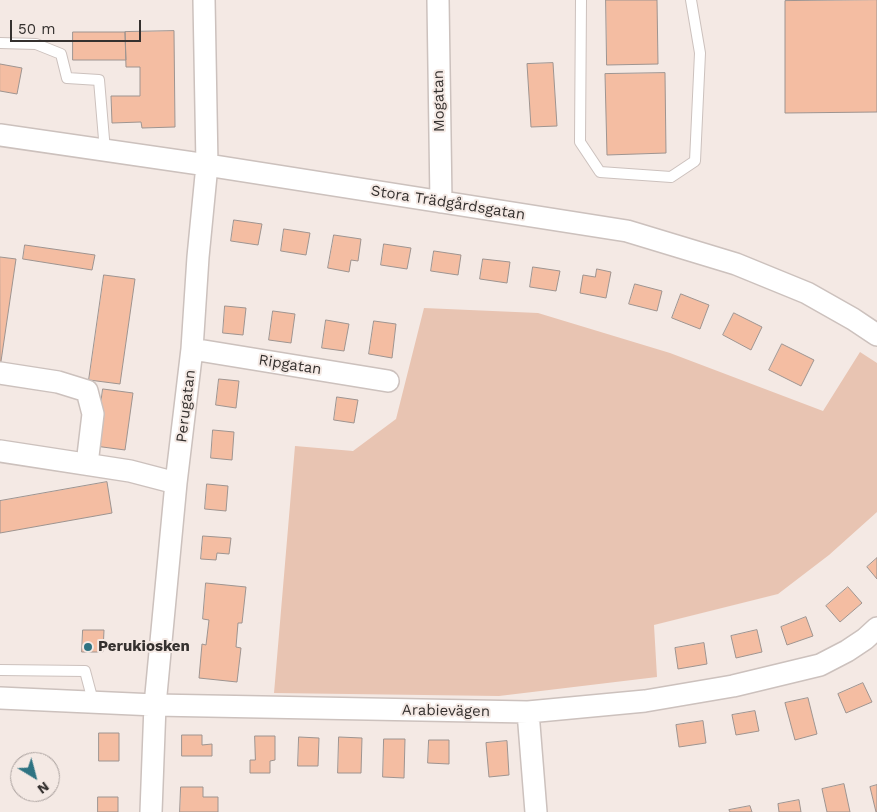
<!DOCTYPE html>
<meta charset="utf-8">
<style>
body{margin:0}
#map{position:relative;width:877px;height:812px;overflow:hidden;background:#f4e9e4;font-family:"Work Sans",sans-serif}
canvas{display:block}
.north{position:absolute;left:10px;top:752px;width:50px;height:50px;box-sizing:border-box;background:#f4e9e4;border:1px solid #a89f9c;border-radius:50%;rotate:143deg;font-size:14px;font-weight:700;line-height:20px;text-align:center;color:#35312f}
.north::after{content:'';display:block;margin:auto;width:18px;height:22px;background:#2e7382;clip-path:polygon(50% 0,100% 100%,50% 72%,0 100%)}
.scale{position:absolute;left:10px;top:20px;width:131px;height:22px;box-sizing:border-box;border:2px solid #35312f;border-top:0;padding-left:6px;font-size:15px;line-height:18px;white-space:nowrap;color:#35312f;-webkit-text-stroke:4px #f4e9e4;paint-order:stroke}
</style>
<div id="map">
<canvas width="877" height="812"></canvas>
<div class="north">N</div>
<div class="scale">50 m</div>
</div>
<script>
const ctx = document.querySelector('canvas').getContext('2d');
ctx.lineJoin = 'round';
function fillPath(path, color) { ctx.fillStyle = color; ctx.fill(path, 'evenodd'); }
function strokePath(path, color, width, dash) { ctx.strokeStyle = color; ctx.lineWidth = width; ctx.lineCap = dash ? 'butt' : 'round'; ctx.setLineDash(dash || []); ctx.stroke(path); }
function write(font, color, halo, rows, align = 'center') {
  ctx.font = font + ' "Work Sans",sans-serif'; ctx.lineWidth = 4; ctx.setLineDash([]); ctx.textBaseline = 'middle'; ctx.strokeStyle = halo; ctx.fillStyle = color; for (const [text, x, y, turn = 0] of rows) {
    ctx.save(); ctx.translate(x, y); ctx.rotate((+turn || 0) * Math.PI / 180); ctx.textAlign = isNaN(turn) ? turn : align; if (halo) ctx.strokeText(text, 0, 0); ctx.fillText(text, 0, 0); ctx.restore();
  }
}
const green = new Path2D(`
 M 424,308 L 538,313 L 670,353 L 823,411 L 860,352 L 877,363 L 877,512 L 829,555 L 778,594 L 654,625 L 657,677 L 499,696 L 274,693 L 295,446 L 353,451 L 396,419 Z`);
const building = new Path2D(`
 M 606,0 L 657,0 L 658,64 L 607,65 Z
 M 877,0 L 877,112 L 785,113 L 785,1 Z
 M 174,31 L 175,127 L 142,128 L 141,122 L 112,123 L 111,96 L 140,96 L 140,67 L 126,67 L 125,32 Z
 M 73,32 L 125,32 L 126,60 L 73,60 Z
 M 553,63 L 557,126 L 531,127 L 527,64 Z
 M 0,64 L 22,68 L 17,94 L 0,91 Z
 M 665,73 L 666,153 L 607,155 L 605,74 Z
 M 234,220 L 262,224 L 258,245 L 231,241 Z
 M 284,229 L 310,233 L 306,255 L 281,251 Z
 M 334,235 L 361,239 L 358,261 L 351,260 L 349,272 L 328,268 Z
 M 384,244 L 411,248 L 407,269 L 381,265 Z
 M 25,245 L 95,255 L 92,270 L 23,259 Z
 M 434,251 L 461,255 L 458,275 L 431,271 Z
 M 0,257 L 16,259 L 0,368 Z
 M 483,259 L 510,262 L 507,283 L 480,279 Z
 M 533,267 L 560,271 L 556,291 L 530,287 Z
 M 597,269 L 611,272 L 606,298 L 580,293 L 583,275 L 595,277 Z
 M 104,275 L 135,279 L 120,384 L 89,380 Z
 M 635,284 L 662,291 L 657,311 L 629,304 Z
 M 681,294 L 709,305 L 700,329 L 672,318 Z
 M 225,306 L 246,308 L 243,335 L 223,333 Z
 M 273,311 L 295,314 L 291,343 L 269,340 Z
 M 734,313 L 762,327 L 751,350 L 723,335 Z
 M 326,320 L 349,324 L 344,351 L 322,348 Z
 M 374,321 L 396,324 L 392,358 L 369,354 Z
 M 782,344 L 814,360 L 801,386 L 769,370 Z
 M 219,379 L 239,381 L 236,408 L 216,405 Z
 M 103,389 L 133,393 L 125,450 L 95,446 Z
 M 337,397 L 358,400 L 354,423 L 334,420 Z
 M 213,430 L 234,432 L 232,460 L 211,458 Z
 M 107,482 L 112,513 L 0,533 L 0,501 Z
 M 207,484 L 228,486 L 226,511 L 205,509 Z
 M 203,536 L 231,538 L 229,554 L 217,553 L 216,560 L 201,559 Z
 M 877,558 L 877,579 L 867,567 Z
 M 206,583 L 246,587 L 242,623 L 238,623 L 236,647 L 241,648 L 237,682 L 199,678 L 202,644 L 206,645 L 209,620 L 203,619 Z
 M 848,587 L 862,603 L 840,622 L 826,606 Z
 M 806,617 L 813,636 L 787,645 L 781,627 Z
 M 83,630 L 104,630 L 103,652 L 82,652 Z
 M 757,630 L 762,652 L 736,658 L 731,636 Z
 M 704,643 L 707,664 L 678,669 L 675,648 Z
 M 863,683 L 872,702 L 846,713 L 838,694 Z
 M 808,698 L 817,734 L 795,740 L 785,703 Z
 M 755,711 L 759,731 L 736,735 L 732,715 Z
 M 703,721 L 706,743 L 679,747 L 676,725 Z
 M 99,733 L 119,733 L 119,761 L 99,761 Z
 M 182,735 L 202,735 L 202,745 L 212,744 L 212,756 L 182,756 Z
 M 255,736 L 275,736 L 275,760 L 270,761 L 270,773 L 250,773 L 250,760 L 255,760 Z
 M 299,737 L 319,738 L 318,766 L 298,766 Z
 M 339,737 L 362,738 L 361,773 L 338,773 Z
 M 384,739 L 405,739 L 404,778 L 383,777 Z
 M 429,740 L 449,740 L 449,764 L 428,763 Z
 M 507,741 L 509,775 L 489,777 L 486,743 Z
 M 844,784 L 850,812 L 827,812 L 822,789 Z
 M 877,785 L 877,812 L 876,812 L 870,787 Z
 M 181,787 L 203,787 L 203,797 L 218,797 L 218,812 L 180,812 Z
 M 98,797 L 118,797 L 118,812 L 98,812 Z
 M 799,800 L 801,812 L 779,812 L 778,804 Z
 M 750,806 L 752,812 L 730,812 L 729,810 Z`);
const lane = new Path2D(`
 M 581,0 L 580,142 L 600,172 L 671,177 L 695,161 L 700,53 L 691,0
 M 0,43 L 36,44 L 61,54 L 67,78 L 99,80 L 105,151
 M 0,670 L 85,671 L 93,701`);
const street = new Path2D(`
 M 438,0 L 441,202
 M 0,135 L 207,165 L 627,231 L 736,264 L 807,293 L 853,319 L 877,335
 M 192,349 L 388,381
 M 0,373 L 58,382 L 87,391 L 93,414 L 87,464
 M 0,451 L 130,471 L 176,483
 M 0,698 L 155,705 L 528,712 L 645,701 L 733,686 L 820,665 L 847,651 L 865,639 L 877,628
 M 528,712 L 536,812
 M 151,812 L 155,705 L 176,483 L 192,349 L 198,257 L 207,165 L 204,0`);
const markers = [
 [88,647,5,"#2e7382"]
];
const streetNames = [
 ["Mogatan",439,101,-91],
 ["Stora Trädgårdsgatan",448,203,9],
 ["Ripgatan",290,365,9],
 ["Perugatan",186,406,-83],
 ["Arabievägen",446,711,1]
];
const poiNames = [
 ["Perukiosken",98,647]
];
fillPath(green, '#e8c4b2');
fillPath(building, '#f4bda2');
strokePath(building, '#9e9490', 1);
strokePath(lane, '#ccc1bd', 12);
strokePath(street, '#ccc1bd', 24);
strokePath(lane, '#fff', 10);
strokePath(street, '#fff', 21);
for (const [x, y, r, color] of markers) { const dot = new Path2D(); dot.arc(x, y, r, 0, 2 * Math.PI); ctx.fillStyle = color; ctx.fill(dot); strokePath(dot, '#f4e9e4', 2); }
write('15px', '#35312f', '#f4e9e4', streetNames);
write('bold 15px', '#35312f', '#f4e9e4', poiNames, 'left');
</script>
